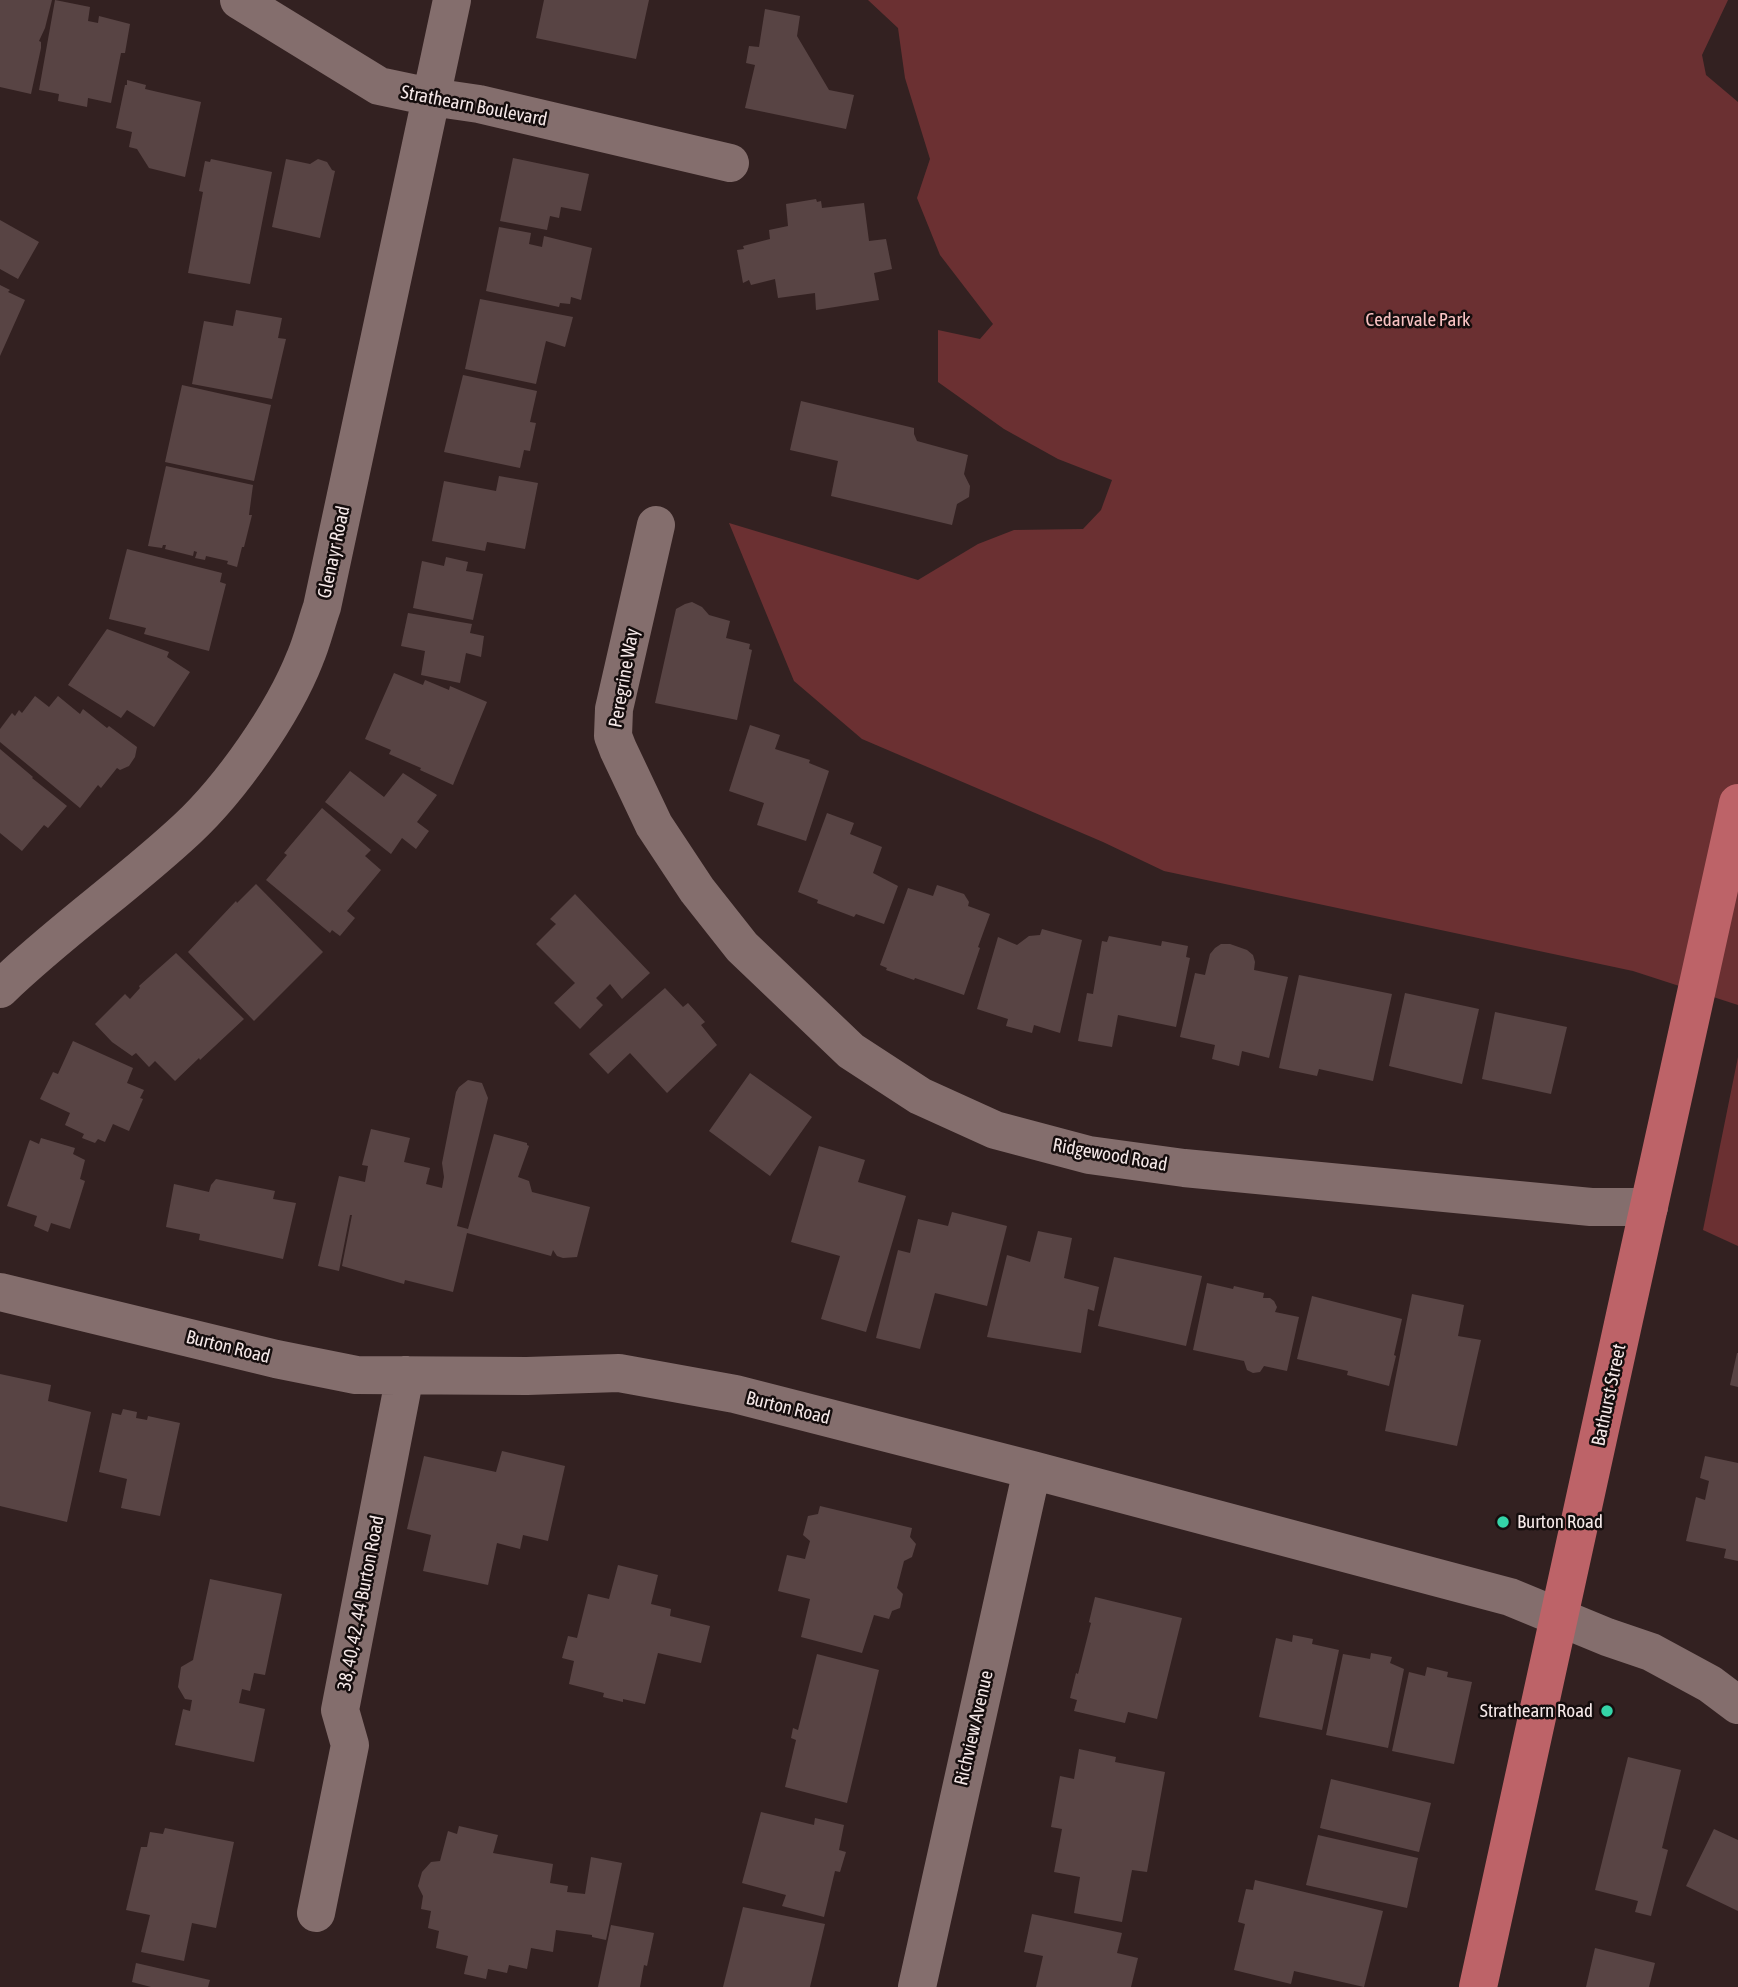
<!DOCTYPE html>
<style>
body{margin:0}
canvas{display:block;background:#332121}
</style>
<canvas width="1738" height="1987"></canvas>
<script>
const ctx = document.querySelector('canvas').getContext('2d');
ctx.lineJoin = 'round';
function fillPath(path, color) { ctx.fillStyle = color; ctx.fill(path, 'evenodd'); }
function strokePath(path, color, width, dash) { ctx.strokeStyle = color; ctx.lineWidth = width; ctx.lineCap = dash ? 'butt' : 'round'; ctx.setLineDash(dash || []); ctx.stroke(path); }
function write(font, color, halo, rows, align = 'center') {
  ctx.font = font + ' "Asap Condensed",sans-serif'; ctx.lineWidth = 5; ctx.setLineDash([]); ctx.textBaseline = 'middle'; ctx.strokeStyle = halo; ctx.fillStyle = color; for (const [text, x, y, turn = 0] of rows) {
    ctx.save(); ctx.translate(x, y); ctx.rotate((+turn || 0) * Math.PI / 180); ctx.textAlign = isNaN(turn) ? turn : align; if (halo) ctx.strokeText(text, 0, 0); ctx.fillText(text, 0, 0); ctx.restore();
  }
}
const green = new Path2D(`
 M 868,0 L 1728,0 L 1702,55 L 1706,75 L 1738,102 L 1738,1005 L 1633,971 L 1164,871 L 1103,842 L 862,739 L 794,681 L 729,523 L 918,580 L 978,544 L 1014,530 L 1083,529 L 1101,510 L 1112,480 L 1058,459 L 1004,429 L 938,382 L 938,330 L 980,339 L 993,324 L 940,255 L 917,198 L 930,159 L 905,78 L 898,28 Z
 M 1738,1057 L 1738,1246 L 1703,1230 Z`);
const building = new Path2D(`
 M 0,0 L 52,0 L 45,28 L 39,41 L 41,42 L 41,48 L 31,94 L 0,87 Z
 M 55,0 L 90,7 L 88,21 L 98,23 L 99,16 L 130,24 L 125,53 L 121,53 L 111,103 L 88,98 L 87,107 L 58,101 L 59,94 L 39,90 Z
 M 544,0 L 649,0 L 636,59 L 536,38 Z
 M 765,9 L 800,16 L 797,36 L 829,90 L 854,95 L 846,129 L 745,108 L 755,65 L 746,63 L 749,46 L 759,47 Z
 M 127,80 L 146,85 L 145,89 L 201,102 L 185,177 L 149,168 L 137,149 L 129,147 L 132,132 L 116,128 L 125,85 L 127,85 Z
 M 513,158 L 589,174 L 581,211 L 561,207 L 559,218 L 550,216 L 547,230 L 500,221 Z
 M 211,159 L 272,172 L 250,284 L 188,273 L 203,192 L 199,191 L 205,161 L 210,162 Z
 M 286,159 L 310,164 L 318,159 L 327,162 L 332,170 L 335,171 L 320,238 L 272,227 Z
 M 816,199 L 817,202 L 821,201 L 822,208 L 864,203 L 869,241 L 886,239 L 892,269 L 874,273 L 879,300 L 816,310 L 815,293 L 778,298 L 775,279 L 751,285 L 749,280 L 743,283 L 737,250 L 744,249 L 743,246 L 770,239 L 769,230 L 788,226 L 786,204 Z
 M 0,220 L 39,242 L 18,279 L 0,269 Z
 M 499,227 L 531,233 L 529,244 L 542,247 L 544,236 L 592,248 L 581,300 L 571,297 L 570,304 L 560,303 L 559,307 L 486,291 Z
 M 0,285 L 10,290 L 8,292 L 25,300 L 0,356 Z
 M 480,299 L 573,317 L 565,347 L 546,341 L 536,384 L 465,369 Z
 M 236,310 L 282,318 L 278,338 L 286,339 L 272,399 L 192,384 L 204,321 L 233,326 Z
 M 463,375 L 537,391 L 530,422 L 536,423 L 530,451 L 524,450 L 520,468 L 444,452 Z
 M 182,385 L 271,405 L 254,481 L 165,462 Z
 M 801,401 L 914,428 L 914,434 L 917,441 L 968,455 L 964,474 L 970,486 L 969,497 L 957,504 L 952,525 L 831,496 L 838,461 L 790,450 Z
 M 166,466 L 253,485 L 249,515 L 252,515 L 244,547 L 242,547 L 237,567 L 227,564 L 228,561 L 206,556 L 205,560 L 195,558 L 197,552 L 194,551 L 193,556 L 165,549 L 166,545 L 163,545 L 162,548 L 148,546 Z
 M 499,476 L 538,483 L 525,549 L 487,542 L 485,551 L 432,541 L 444,481 L 496,491 Z
 M 127,549 L 222,573 L 220,582 L 226,584 L 209,651 L 144,634 L 146,628 L 109,619 Z
 M 446,557 L 468,562 L 466,571 L 483,574 L 473,620 L 413,608 L 422,561 L 444,566 Z
 M 692,602 L 702,607 L 709,615 L 730,621 L 726,638 L 750,644 L 749,649 L 752,650 L 737,720 L 655,703 L 676,609 L 685,604 Z
 M 408,613 L 472,624 L 470,633 L 484,636 L 481,657 L 466,653 L 460,683 L 421,675 L 425,651 L 401,646 Z
 M 107,629 L 169,652 L 167,657 L 190,672 L 154,727 L 127,710 L 121,718 L 68,685 Z
 M 394,673 L 423,685 L 425,680 L 449,690 L 450,686 L 487,702 L 453,785 L 420,770 L 421,768 L 389,754 L 391,750 L 365,739 Z
 M 35,696 L 49,707 L 58,696 L 80,714 L 83,709 L 107,728 L 109,726 L 137,747 L 135,757 L 129,766 L 120,770 L 117,768 L 101,788 L 98,785 L 80,808 L 0,742 L 0,729 L 12,713 L 15,716 L 19,710 L 22,713 Z
 M 750,725 L 780,735 L 775,749 L 810,760 L 809,763 L 829,771 L 806,841 L 757,825 L 764,803 L 729,791 Z
 M 0,749 L 33,777 L 32,778 L 67,806 L 48,828 L 44,825 L 22,851 L 0,833 Z
 M 350,771 L 384,797 L 403,773 L 437,795 L 417,822 L 429,831 L 416,849 L 402,838 L 391,854 L 325,802 Z
 M 322,808 L 371,850 L 365,856 L 381,870 L 347,911 L 355,918 L 340,936 L 332,930 L 330,933 L 266,880 L 287,855 L 284,853 Z
 M 827,813 L 854,823 L 850,834 L 882,847 L 873,873 L 898,886 L 884,924 L 856,914 L 854,917 L 817,903 L 818,900 L 798,892 Z
 M 256,884 L 323,952 L 254,1021 L 188,952 L 236,901 L 237,903 Z
 M 937,885 L 964,894 L 969,902 L 968,906 L 990,914 L 978,947 L 980,948 L 964,995 L 915,978 L 914,980 L 886,970 L 887,968 L 880,965 L 908,888 L 933,896 Z
 M 575,894 L 650,973 L 622,999 L 610,984 L 596,998 L 603,1005 L 580,1029 L 554,1003 L 575,983 L 536,944 L 556,924 L 550,919 Z
 M 1042,929 L 1082,940 L 1060,1033 L 1034,1025 L 1032,1033 L 1006,1026 L 1008,1019 L 977,1009 L 998,937 L 1017,945 L 1029,936 L 1040,935 Z
 M 1109,936 L 1161,946 L 1162,941 L 1188,946 L 1186,957 L 1190,958 L 1176,1027 L 1118,1015 L 1112,1047 L 1078,1041 L 1087,993 L 1093,994 L 1102,941 L 1107,942 Z
 M 1221,944 L 1230,944 L 1247,950 L 1253,955 L 1255,962 L 1254,970 L 1288,977 L 1269,1058 L 1242,1051 L 1239,1066 L 1212,1059 L 1215,1045 L 1180,1037 L 1195,973 L 1205,975 L 1210,954 L 1215,948 Z
 M 176,953 L 244,1019 L 200,1060 L 199,1058 L 175,1081 L 155,1061 L 149,1067 L 136,1053 L 132,1056 L 112,1042 L 95,1024 L 125,994 L 130,999 L 140,988 L 139,986 Z
 M 1299,975 L 1392,994 L 1373,1081 L 1319,1069 L 1317,1076 L 1279,1068 Z
 M 665,988 L 683,1007 L 688,1003 L 705,1022 L 701,1025 L 717,1045 L 667,1093 L 630,1053 L 608,1074 L 589,1054 Z
 M 1405,993 L 1479,1009 L 1462,1084 L 1389,1066 Z
 M 1495,1012 L 1567,1027 L 1551,1094 L 1482,1079 Z
 M 73,1041 L 133,1068 L 127,1083 L 144,1090 L 140,1098 L 143,1099 L 129,1131 L 113,1124 L 105,1142 L 98,1139 L 95,1143 L 82,1138 L 84,1134 L 65,1125 L 70,1113 L 40,1099 L 53,1072 L 58,1074 Z
 M 750,1073 L 812,1117 L 770,1176 L 709,1131 Z
 M 468,1080 L 482,1083 L 488,1098 L 457,1226 L 468,1229 L 494,1134 L 527,1143 L 527,1145 L 529,1146 L 518,1177 L 529,1181 L 532,1192 L 590,1207 L 577,1257 L 563,1258 L 557,1256 L 553,1250 L 551,1256 L 467,1233 L 453,1292 L 405,1280 L 404,1284 L 342,1266 L 352,1215 L 350,1215 L 339,1271 L 318,1266 L 339,1176 L 365,1182 L 368,1166 L 362,1165 L 371,1129 L 410,1138 L 404,1162 L 430,1168 L 426,1184 L 442,1188 L 444,1177 L 442,1163 L 456,1092 L 459,1087 Z
 M 41,1138 L 75,1148 L 73,1154 L 85,1160 L 80,1179 L 85,1181 L 70,1229 L 51,1223 L 48,1232 L 34,1226 L 37,1216 L 7,1206 L 29,1142 L 30,1140 L 39,1144 Z
 M 819,1146 L 865,1160 L 858,1182 L 906,1196 L 866,1332 L 821,1319 L 840,1256 L 791,1242 Z
 M 216,1179 L 275,1191 L 273,1199 L 296,1203 L 283,1259 L 199,1240 L 200,1234 L 166,1227 L 174,1184 L 209,1192 L 211,1185 Z
 M 952,1212 L 1007,1226 L 987,1306 L 935,1293 L 920,1349 L 876,1338 L 898,1250 L 910,1253 L 918,1219 L 948,1226 Z
 M 1038,1231 L 1072,1238 L 1064,1278 L 1099,1287 L 1094,1311 L 1088,1309 L 1081,1353 L 987,1337 L 1007,1255 L 1030,1262 Z
 M 1114,1257 L 1202,1276 L 1186,1346 L 1098,1326 Z
 M 1207,1283 L 1233,1289 L 1234,1286 L 1264,1293 L 1263,1298 L 1270,1298 L 1274,1301 L 1277,1307 L 1275,1312 L 1299,1317 L 1287,1371 L 1264,1366 L 1260,1372 L 1253,1373 L 1247,1370 L 1244,1361 L 1193,1350 Z
 M 1412,1294 L 1464,1305 L 1458,1336 L 1481,1340 L 1457,1446 L 1385,1431 Z
 M 1312,1296 L 1402,1319 L 1394,1355 L 1396,1356 L 1389,1386 L 1347,1375 L 1348,1371 L 1297,1359 Z
 M 1737,1353 L 1738,1353 L 1738,1387 L 1730,1385 Z
 M 0,1374 L 51,1385 L 48,1401 L 91,1412 L 67,1522 L 0,1506 Z
 M 123,1409 L 137,1412 L 136,1418 L 147,1420 L 148,1416 L 180,1423 L 160,1516 L 121,1508 L 127,1479 L 99,1472 L 112,1413 L 121,1415 Z
 M 502,1451 L 565,1466 L 548,1541 L 523,1535 L 520,1549 L 497,1543 L 488,1585 L 423,1571 L 431,1535 L 407,1529 L 424,1456 L 496,1472 Z
 M 1705,1456 L 1738,1463 L 1738,1561 L 1724,1558 L 1726,1549 L 1686,1541 L 1696,1497 L 1705,1500 L 1709,1481 L 1700,1478 Z
 M 820,1506 L 912,1528 L 910,1537 L 916,1544 L 912,1557 L 904,1561 L 897,1588 L 903,1594 L 900,1608 L 892,1611 L 889,1619 L 874,1615 L 862,1653 L 801,1637 L 810,1599 L 778,1591 L 787,1555 L 805,1559 L 810,1541 L 803,1535 L 808,1516 L 818,1514 Z
 M 618,1565 L 658,1575 L 651,1604 L 671,1609 L 670,1616 L 710,1626 L 701,1663 L 658,1653 L 645,1704 L 623,1699 L 623,1702 L 603,1697 L 604,1693 L 569,1684 L 574,1661 L 562,1658 L 568,1636 L 577,1638 L 588,1594 L 609,1599 Z
 M 210,1579 L 282,1594 L 265,1675 L 254,1673 L 250,1691 L 242,1689 L 239,1703 L 265,1709 L 254,1762 L 175,1745 L 183,1709 L 190,1711 L 192,1700 L 185,1699 L 178,1687 L 181,1667 L 193,1660 Z
 M 1095,1597 L 1182,1618 L 1157,1719 L 1128,1712 L 1125,1723 L 1074,1711 L 1077,1700 L 1070,1698 L 1076,1673 L 1078,1674 L 1091,1623 L 1089,1622 Z
 M 1293,1635 L 1313,1639 L 1312,1644 L 1339,1650 L 1322,1730 L 1259,1717 L 1276,1638 L 1292,1642 Z
 M 1371,1653 L 1392,1657 L 1390,1663 L 1404,1669 L 1388,1748 L 1326,1735 L 1343,1654 L 1370,1659 Z
 M 817,1654 L 879,1670 L 847,1803 L 785,1787 L 796,1740 L 791,1738 L 793,1728 L 798,1730 Z
 M 1427,1667 L 1448,1672 L 1447,1677 L 1472,1682 L 1454,1764 L 1392,1751 L 1409,1672 L 1425,1676 Z
 M 1079,1749 L 1116,1757 L 1115,1762 L 1165,1772 L 1147,1872 L 1132,1870 L 1122,1922 L 1074,1913 L 1080,1877 L 1054,1872 L 1062,1829 L 1051,1827 L 1060,1776 L 1074,1779 Z
 M 1628,1757 L 1681,1770 L 1662,1848 L 1668,1850 L 1651,1916 L 1635,1912 L 1638,1901 L 1595,1890 Z
 M 1331,1779 L 1431,1803 L 1419,1852 L 1320,1828 Z
 M 761,1812 L 814,1825 L 815,1818 L 844,1825 L 839,1850 L 846,1852 L 840,1872 L 835,1871 L 824,1917 L 782,1906 L 786,1895 L 742,1883 Z
 M 459,1826 L 498,1835 L 493,1853 L 553,1864 L 550,1883 L 568,1886 L 567,1892 L 585,1894 L 591,1857 L 622,1863 L 606,1940 L 592,1937 L 592,1935 L 556,1930 L 553,1952 L 531,1948 L 527,1969 L 509,1965 L 507,1973 L 488,1969 L 486,1979 L 464,1974 L 468,1956 L 436,1948 L 439,1931 L 428,1928 L 431,1911 L 421,1909 L 423,1896 L 418,1886 L 422,1872 L 431,1862 L 440,1861 L 448,1831 L 457,1834 Z
 M 165,1828 L 234,1842 L 216,1928 L 192,1923 L 184,1961 L 141,1952 L 150,1915 L 126,1910 L 141,1847 L 147,1847 L 150,1832 L 163,1834 Z
 M 1714,1829 L 1738,1840 L 1738,1911 L 1686,1886 Z
 M 1318,1835 L 1418,1858 L 1407,1908 L 1306,1885 Z
 M 1255,1880 L 1383,1911 L 1364,1987 L 1294,1971 L 1291,1984 L 1234,1970 L 1245,1924 L 1238,1922 L 1246,1889 L 1253,1890 Z
 M 743,1907 L 825,1924 L 810,1987 L 723,1987 Z
 M 1032,1914 L 1122,1933 L 1117,1953 L 1138,1958 L 1131,1987 L 1036,1987 L 1043,1956 L 1024,1952 Z
 M 611,1925 L 654,1933 L 647,1966 L 644,1965 L 640,1987 L 598,1987 Z
 M 1595,1948 L 1655,1963 L 1649,1987 L 1586,1987 Z
 M 136,1963 L 210,1980 L 208,1987 L 151,1987 L 132,1982 Z`);
const minor = new Path2D(`
 M 239,0 L 379,86 L 431,97 L 479,104 L 730,163
 M 656,525 L 614,709 L 613,736 L 618,749 L 654,825 L 697,890 L 742,947 L 851,1051 L 920,1096 L 995,1130 L 1089,1155 L 1184,1168 L 1591,1207 L 1649,1207
 M 0,989 C 59,932 127,885 187,829 C 231,788 283,714 305,658 C 312,642 316,624 322,607 L 452,0
 M 0,1292 L 276,1359 L 356,1375 L 527,1376 L 619,1373 L 735,1394 L 1032,1470 L 1510,1597 L 1607,1637 L 1651,1652 L 1710,1684 L 1738,1705
 M 316,1913 L 350,1745 L 340,1710 L 405,1375
 M 917,1987 L 1032,1470`);
const major = new Path2D(`
 M 1478,1987 C 1566,1593 1649,1197 1738,803`);
const markers = [
 [1503,1522,7,"#34d4a8"],
 [1607,1711,7,"#34d4a8"]
];
const streetNames = [
 ["Strathearn Boulevard",474,106,11],
 ["Glenayr Road",334,552,-78],
 ["Peregrine Way",624,678,-80],
 ["Ridgewood Road",1110,1155,10],
 ["Burton Road",228,1347,14],
 ["Bathurst Street",1609,1395,-78],
 ["Burton Road",788,1408,14],
 ["38, 40, 42, 44 Burton Road",361,1603,-79],
 ["Richview Avenue",974,1728,-77]
];
const parkNames = [
 ["Cedarvale Park",1418,320]
];
const poiNames = [
 ["Burton Road",1517,1522],
 ["Strathearn Road",1593,1711,"right"]
];
fillPath(green, '#6b3032');
fillPath(building, '#584444');
strokePath(minor, '#846e6d', 38);
strokePath(major, '#bd6368', 38);
for (const [x, y, r, color] of markers) { const dot = new Path2D(); dot.arc(x, y, r, 0, 2 * Math.PI); ctx.fillStyle = color; ctx.fill(dot); strokePath(dot, '#150d0d', 2.5); }
write('19px', '#f5e8e8', '#150d0d', streetNames);
write('19px', '#f9c3c3', '#150d0d', parkNames);
write('19px', '#f5e8e8', '#150d0d', poiNames, 'left');
</script>
